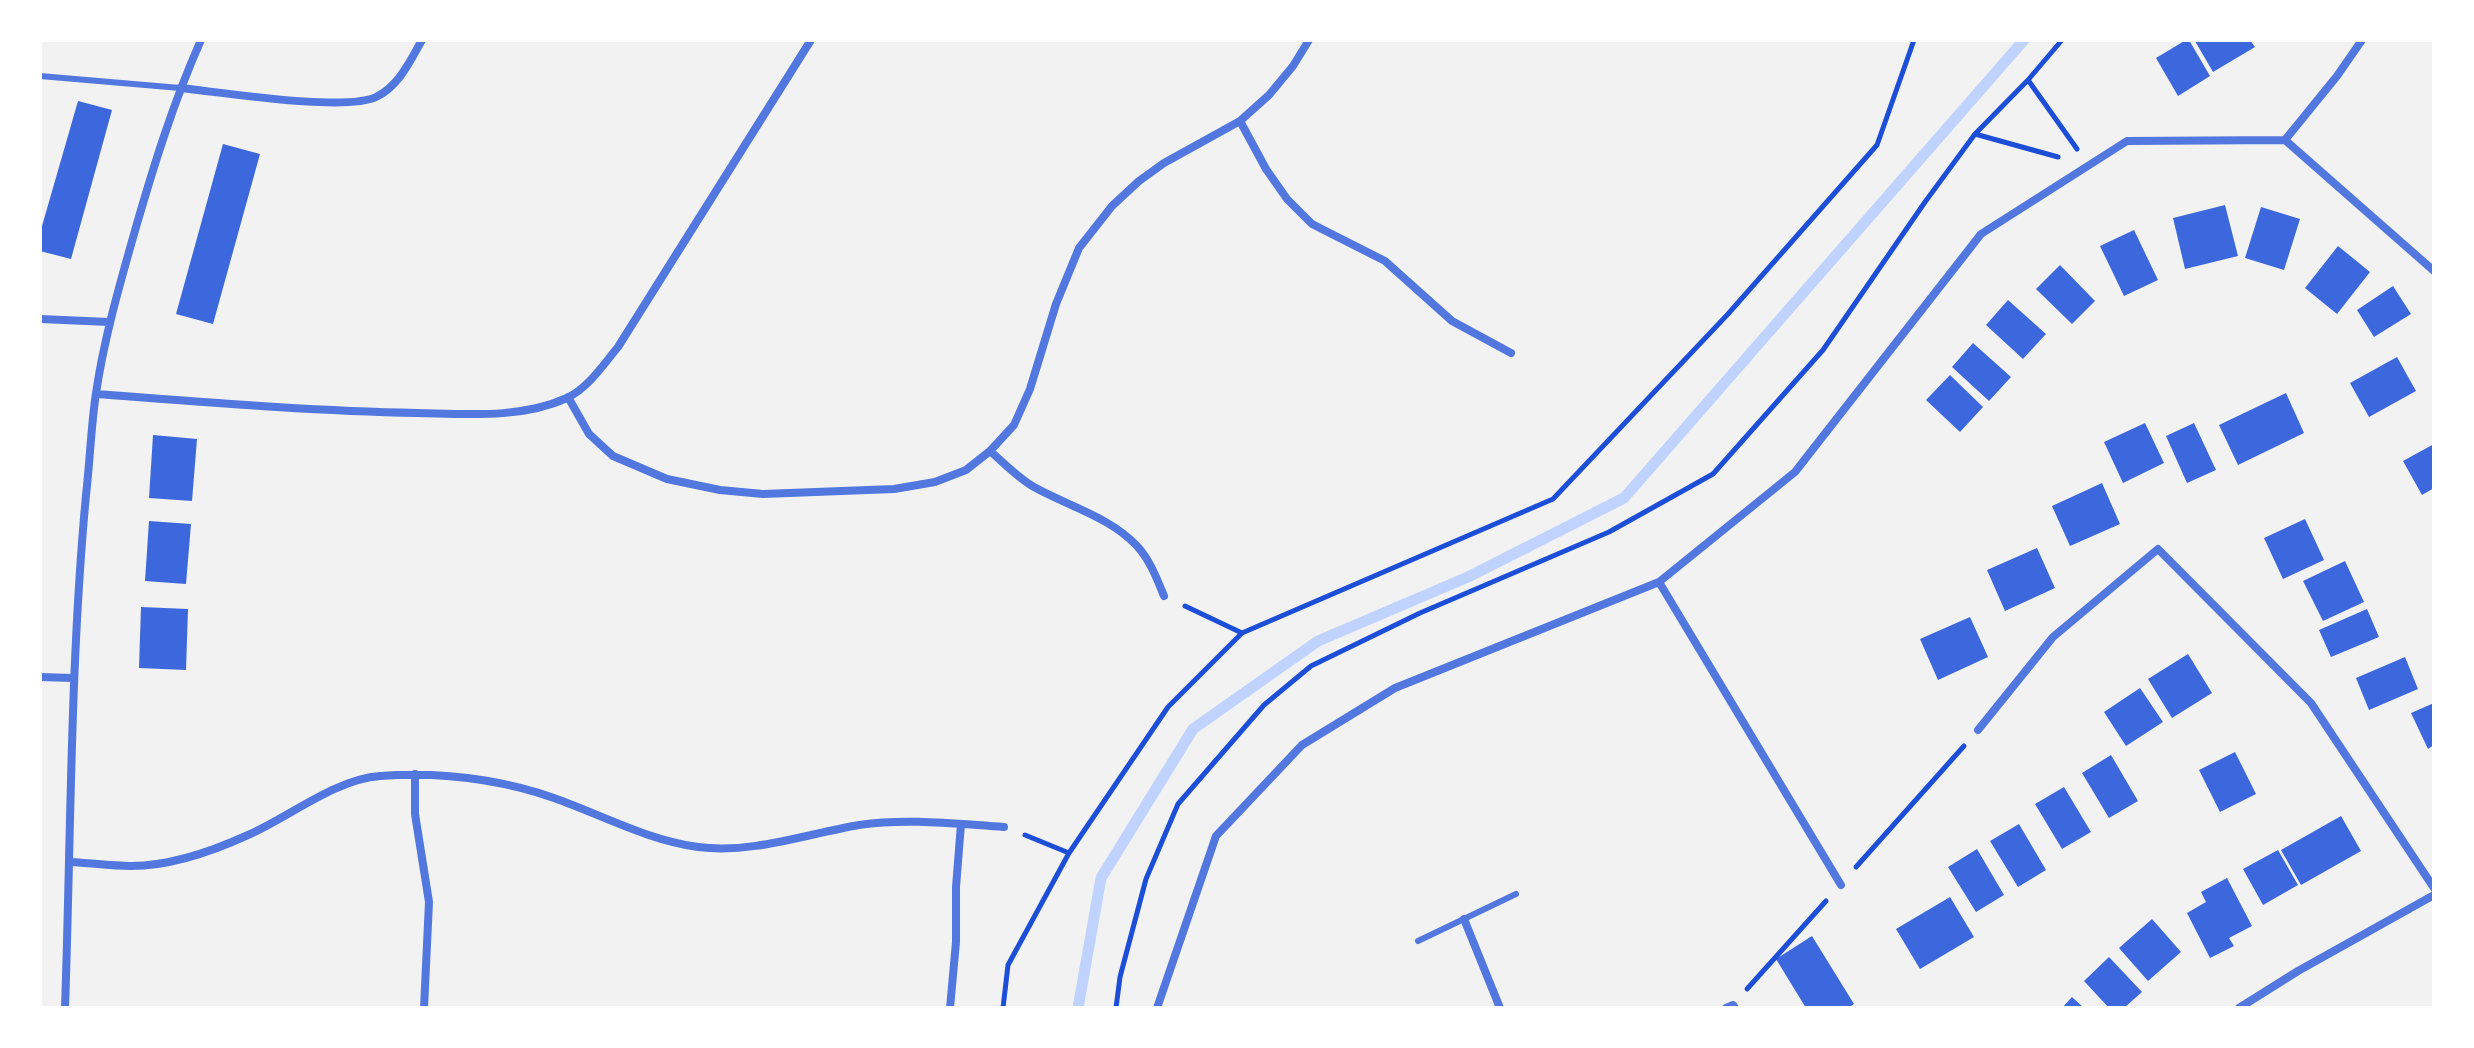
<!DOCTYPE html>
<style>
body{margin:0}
#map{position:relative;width:2474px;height:1048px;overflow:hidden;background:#f2f2f2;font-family:"Source Sans 3",sans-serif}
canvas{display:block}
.frame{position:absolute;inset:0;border:42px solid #fff;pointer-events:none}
</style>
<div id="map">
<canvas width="2474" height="1048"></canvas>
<div class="frame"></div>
</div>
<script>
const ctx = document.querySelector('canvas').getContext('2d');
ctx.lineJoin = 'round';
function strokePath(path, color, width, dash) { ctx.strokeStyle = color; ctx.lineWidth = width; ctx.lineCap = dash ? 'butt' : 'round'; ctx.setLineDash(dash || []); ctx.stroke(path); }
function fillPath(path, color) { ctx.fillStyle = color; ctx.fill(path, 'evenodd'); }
const stream = new Path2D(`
 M 1078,1008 L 1101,878 L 1193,729 L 1318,641 L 1468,577 L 1624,498 L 2024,40`);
const building = new Path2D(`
 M 2186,40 L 2189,40 L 2210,76 L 2178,96 L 2156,58 Z
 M 2197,40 L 2250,40 L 2255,47 L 2213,72 L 2195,41 Z
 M 78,101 L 112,110 L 71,259 L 40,251 L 40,233 Z
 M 223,144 L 260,154 L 213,324 L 176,314 Z
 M 2225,205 L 2238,256 L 2185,269 L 2173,218 Z
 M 2261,207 L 2300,219 L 2284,270 L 2245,258 Z
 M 2134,230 L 2158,280 L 2124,296 L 2100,246 Z
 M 2338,246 L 2370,272 L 2337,314 L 2305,288 Z
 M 2060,265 L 2095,301 L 2072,324 L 2036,289 Z
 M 2393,286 L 2411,314 L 2374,337 L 2357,310 Z
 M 2008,300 L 2046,334 L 2023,359 L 1986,325 Z
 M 1973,343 L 2011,377 L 1989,401 L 1952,367 Z
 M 2397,357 L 2416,391 L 2369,417 L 2350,383 Z
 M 1950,375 L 1983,407 L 1960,432 L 1926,400 Z
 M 2286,393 L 2304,433 L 2238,465 L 2219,425 Z
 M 2145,423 L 2164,463 L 2123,483 L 2104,442 Z
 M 2194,423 L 2216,470 L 2187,483 L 2166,436 Z
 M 153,435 L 197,439 L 192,501 L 149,498 Z
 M 2434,444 L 2434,488 L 2422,495 L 2403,461 Z
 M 2102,483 L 2120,524 L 2070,546 L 2052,506 Z
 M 2305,519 L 2324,560 L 2283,579 L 2264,538 Z
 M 149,521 L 191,524 L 186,584 L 145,581 Z
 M 2037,548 L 2055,588 L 2005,611 L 1987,570 Z
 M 2345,561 L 2364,602 L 2323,621 L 2303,581 Z
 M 141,607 L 188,609 L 186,670 L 139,668 Z
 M 2367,609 L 2379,637 L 2331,657 L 2319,630 Z
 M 1970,617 L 1988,657 L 1938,680 L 1920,639 Z
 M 2188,654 L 2212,693 L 2172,718 L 2148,679 Z
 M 2405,657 L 2418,689 L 2369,710 L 2356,678 Z
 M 2140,688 L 2163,722 L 2126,746 L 2104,712 Z
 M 2434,703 L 2434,745 L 2428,749 L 2411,713 Z
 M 2235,752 L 2256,794 L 2220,812 L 2199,770 Z
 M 2111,755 L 2138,801 L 2109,818 L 2082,773 Z
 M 2064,787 L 2091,832 L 2062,849 L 2035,804 Z
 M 2341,816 L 2361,851 L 2301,885 L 2281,850 Z
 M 2019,824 L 2046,870 L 2018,887 L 1990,841 Z
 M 1977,849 L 2004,895 L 1976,912 L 1948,867 Z
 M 2278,850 L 2298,885 L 2263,905 L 2243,869 Z
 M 2227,878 L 2252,926 L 2229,938 L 2234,946 L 2210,958 L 2187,913 L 2206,902 L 2201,892 Z
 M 1950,897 L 1974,937 L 1920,969 L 1896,929 Z
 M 2152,919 L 2181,952 L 2148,981 L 2119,948 Z
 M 1812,936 L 1854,1004 L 1848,1008 L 1806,1008 L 1776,959 Z
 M 2109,957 L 2142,992 L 2124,1008 L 2109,1008 L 2084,981 Z
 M 2072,997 L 2084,1008 L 2062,1008 Z`);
const path = new Path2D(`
 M 2062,40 L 2028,80 L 2077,149
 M 1975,134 L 2028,80
 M 1185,606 L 1242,633
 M 1025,835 L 1069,853
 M 1856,867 L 1964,746
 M 1747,989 L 1826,901
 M 1003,1008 L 1008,965 L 1069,853 L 1168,707 L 1242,633 L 1553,499 L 1728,314 L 1877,145 L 1914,40
 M 1116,1008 L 1120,977 L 1146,879 L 1178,804 L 1264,705 L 1311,666 L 1420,613 L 1609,532 L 1713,474 L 1823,350 L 1925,202 L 1975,134 L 2058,157`);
const service = new Path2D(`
 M 40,76 L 180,88
 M 1418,941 L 1516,894`);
const minor = new Path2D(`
 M 180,88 C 220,92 345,112 376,97 C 399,86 410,61 422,40
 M 1240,121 L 1266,169 L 1287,199 L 1312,224 L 1385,261 L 1452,321 L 1511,353
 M 2285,140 L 2337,76 L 2362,40
 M 40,319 L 109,322
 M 96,394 C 203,402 310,411 417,413 C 466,414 521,419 567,398 C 589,387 603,365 618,347 L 811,40
 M 568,397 L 589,434 L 613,456 L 667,479 L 720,490 L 763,494 L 894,489 L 935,482 L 966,470 L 990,451 L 1014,425 L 1030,389 L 1056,304 L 1079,248 L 1112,206 L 1139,181 L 1164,163 L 1240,121 L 1269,95 L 1293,66 L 1309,40
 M 990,451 C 1004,463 1018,478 1034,487 C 1068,506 1110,517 1137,546 C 1150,560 1157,579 1164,596
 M 1659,582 L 1841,885
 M 40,677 L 73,678
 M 1978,730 L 2053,637 L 2158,549 L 2311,703 L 2434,888
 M 415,774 L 415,814 L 429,902 L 424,1008
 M 71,862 C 91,863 111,866 131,866 C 170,866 213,851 248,835 C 289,817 336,779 380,776 C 438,772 499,779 554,798 C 602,815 647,840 698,847 C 752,854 806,834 859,825 C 908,818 956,824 1004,827
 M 1464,919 L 1500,1008
 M 65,1008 C 71,837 70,666 86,495 C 90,461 91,426 96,393 C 104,339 119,287 134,234 C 153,168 173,103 201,40
 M 950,1008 L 956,942 L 956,887 L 961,824
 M 1157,1008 L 1216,836 L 1302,745 L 1395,688 L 1659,582 L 1795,472 L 1981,234 L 2127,141 L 2285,140 L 2434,271
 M 1726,1008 L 1733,1005 L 1735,1008
 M 2239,1008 L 2298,971 L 2434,895`);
strokePath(stream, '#bfd3fe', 11);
fillPath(building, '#3d67dc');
strokePath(path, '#1d4ed8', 5);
strokePath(service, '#5277de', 6);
strokePath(minor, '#5277de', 8);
</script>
